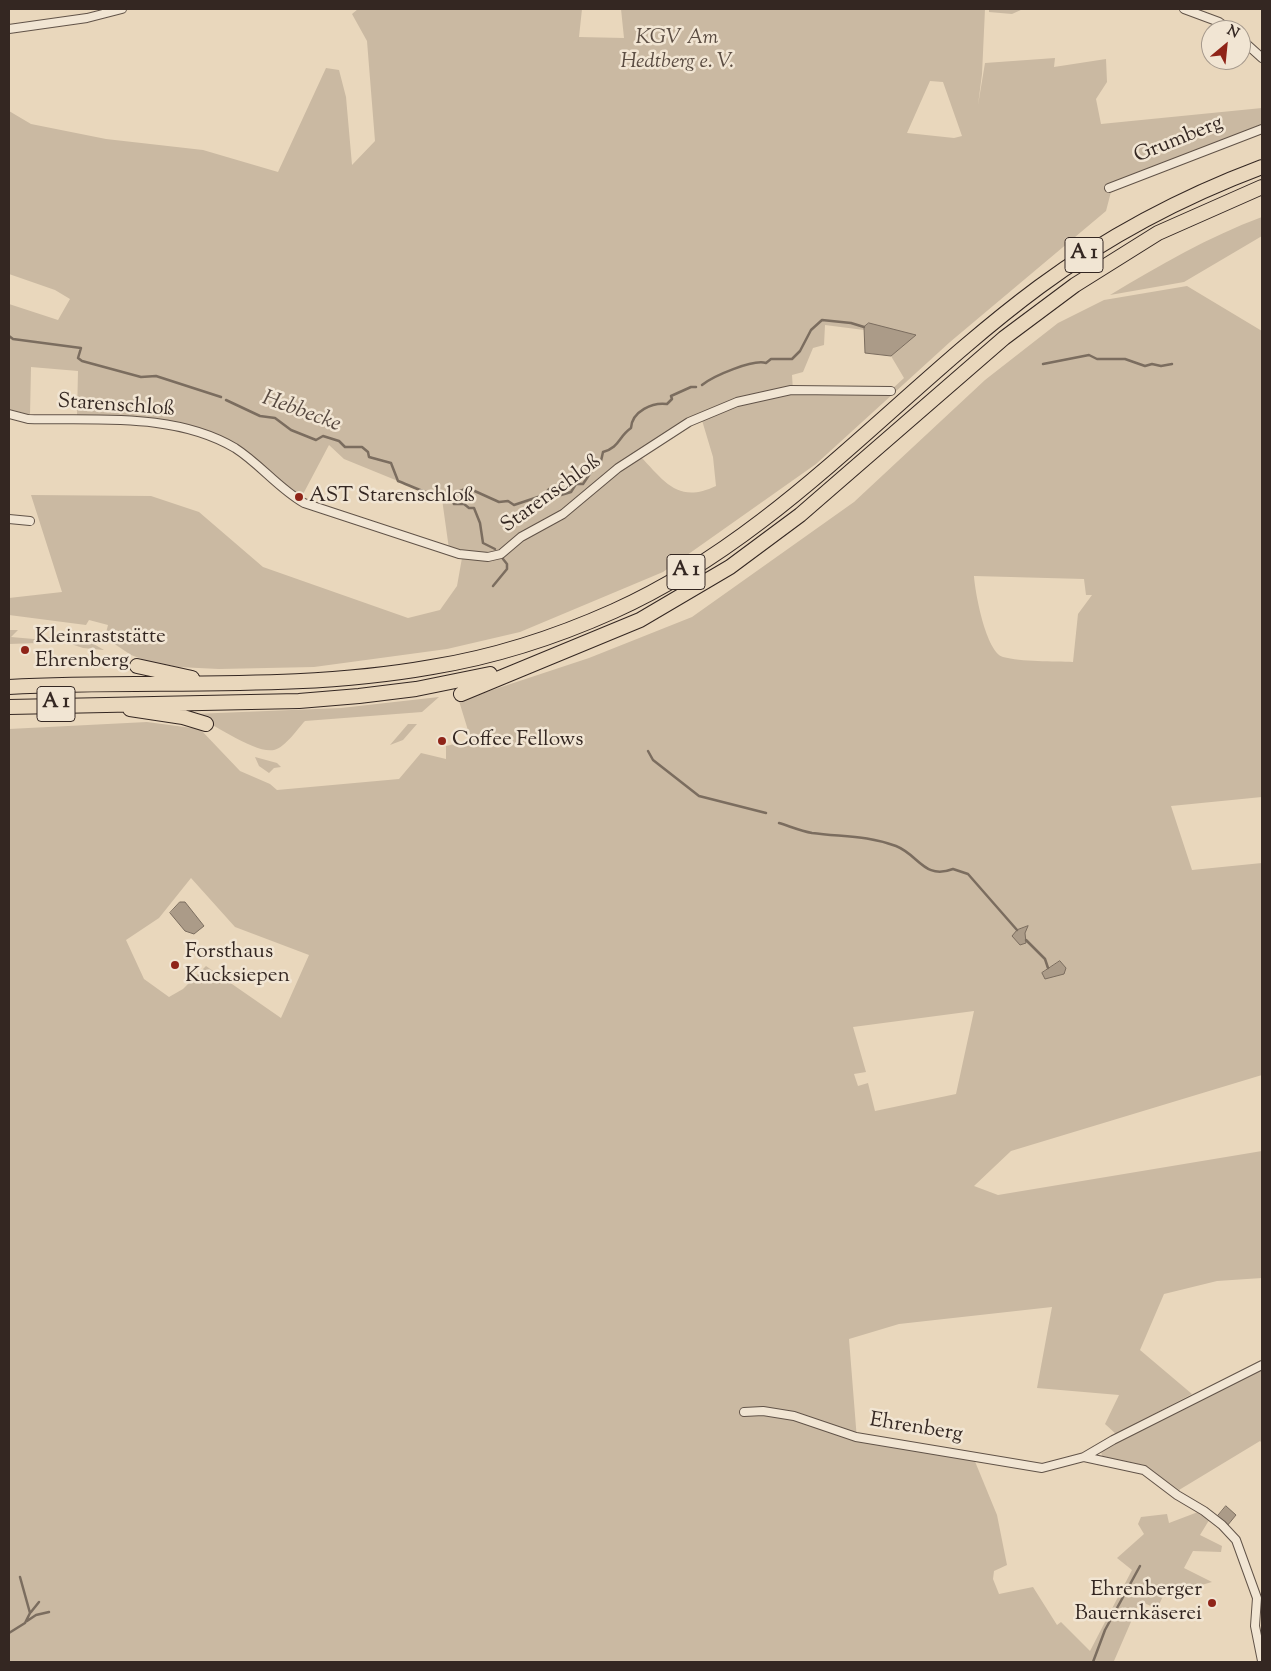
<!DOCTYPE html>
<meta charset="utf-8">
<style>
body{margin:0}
#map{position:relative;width:1271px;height:1671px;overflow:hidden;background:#e9d7bc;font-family:"Sorts Mill Goudy",serif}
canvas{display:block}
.frame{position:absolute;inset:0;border:10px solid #342722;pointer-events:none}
.north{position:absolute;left:1201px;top:20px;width:50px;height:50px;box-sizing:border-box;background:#f1e5d3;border:1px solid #a5998c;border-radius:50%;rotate:28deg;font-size:14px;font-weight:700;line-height:20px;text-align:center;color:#342722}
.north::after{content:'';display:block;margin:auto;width:18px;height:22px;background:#8f2418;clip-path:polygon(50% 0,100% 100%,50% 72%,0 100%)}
</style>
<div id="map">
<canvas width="1271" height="1671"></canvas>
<div class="frame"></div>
<div class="north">N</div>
</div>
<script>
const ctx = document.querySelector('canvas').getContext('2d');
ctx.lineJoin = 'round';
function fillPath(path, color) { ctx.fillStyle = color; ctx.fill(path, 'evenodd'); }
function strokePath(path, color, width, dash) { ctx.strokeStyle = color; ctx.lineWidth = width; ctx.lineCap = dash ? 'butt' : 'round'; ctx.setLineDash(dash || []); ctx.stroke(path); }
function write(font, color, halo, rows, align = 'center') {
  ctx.font = font + ' "Sorts Mill Goudy",serif'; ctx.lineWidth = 5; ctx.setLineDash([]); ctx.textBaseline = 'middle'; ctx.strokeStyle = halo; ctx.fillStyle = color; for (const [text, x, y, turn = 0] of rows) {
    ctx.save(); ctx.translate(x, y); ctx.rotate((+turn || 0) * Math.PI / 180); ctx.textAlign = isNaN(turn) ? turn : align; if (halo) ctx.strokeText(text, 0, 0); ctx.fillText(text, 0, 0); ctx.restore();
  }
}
const green = new Path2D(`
 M 358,9 L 582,9 L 579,37 L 624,38 L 621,9 L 985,9 L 982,74 L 978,105 L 985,63 L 1055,58 L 1054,67 L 1106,59 L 1107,82 L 1096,99 L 1101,124 L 1262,108 L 1262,124 L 1113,184 L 1106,211 L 950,342 L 816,464 L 663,572 L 520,632 L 447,649 L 314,667 L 219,669 L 178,667 L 147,661 L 131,655 L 107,639 L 106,633 L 108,625 L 89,620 L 86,625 L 9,615 L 9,598 L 62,592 L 31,495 L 151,496 L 199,512 L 263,567 L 408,618 L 440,610 L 457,586 L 462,558 L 449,549 L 442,499 L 344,459 L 329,445 L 301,498 L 288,490 L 255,459 L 200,431 L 164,419 L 77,416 L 78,371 L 31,367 L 30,415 L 9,409 L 9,304 L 58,320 L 70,299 L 55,290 L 9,274 L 9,111 L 31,124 L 106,139 L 203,150 L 278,172 L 326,68 L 339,70 L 346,97 L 352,165 L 375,141 L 367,41 L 352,14 ZM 930,81 L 943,82 L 962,136 L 954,138 L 907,133 ZM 825,325 L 864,330 L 864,327 L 915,335 L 891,356 L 904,378 L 891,390 L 793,391 L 792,375 L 803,372 L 813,348 L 824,345 ZM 701,417 L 713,457 L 716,486 C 678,504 665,482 640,456 Z
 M 989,9 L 1023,9 L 1012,14 L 989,12 Z
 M 1262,217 L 1262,236 L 1184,282 L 1110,295 C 1160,265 1208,237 1262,217 Z
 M 1187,286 L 1262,331 L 1262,797 L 1171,806 L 1192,870 L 1262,863 L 1262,1075 L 1011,1151 L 974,1186 L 998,1195 L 1262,1151 L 1262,1278 L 1217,1281 L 1164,1294 L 1140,1350 L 1192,1394 L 1116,1434 L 1105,1424 L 1119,1395 L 1037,1388 L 1052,1307 L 899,1324 L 849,1339 L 857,1440 L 974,1459 L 997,1515 L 1007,1565 L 994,1571 L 993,1579 L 999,1594 L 1033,1587 L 1057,1625 L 1061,1622 L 1090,1651 L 1132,1570 L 1117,1558 L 1144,1534 L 1138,1524 L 1141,1517 L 1167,1514 L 1169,1523 L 1198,1512 L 1211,1517 L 1200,1535 L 1222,1546 L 1221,1552 L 1193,1551 L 1184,1568 L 1212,1582 L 1163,1596 L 1157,1609 L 1140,1601 L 1114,1661 L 1119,1662 L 9,1662 L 9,729 L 147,722 L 200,729 L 240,771 L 270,784 L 277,790 L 399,779 L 421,753 L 446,759 L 446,746 L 471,740 L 459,701 L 589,658 L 692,617 L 854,502 L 985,380 L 1058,323 L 1104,300 ZM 974,576 L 1084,579 L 1086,595 L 1092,595 L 1078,614 L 1073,662 C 1054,661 1021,662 1003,657 C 986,652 975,592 974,576 ZM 191,878 L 235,927 L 309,955 L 281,1018 L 206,966 L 183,989 L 169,997 L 144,979 L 126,940 L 159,918 ZM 974,1011 L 956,1094 L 875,1111 L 868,1083 L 858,1086 L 854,1074 L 866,1072 L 853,1027 Z
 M 9,630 L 18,630 L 11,637 L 45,640 L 53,635 L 92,643 L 104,650 L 83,648 L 65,642 L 9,644 Z
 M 439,697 L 422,712 L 305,721 C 297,729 286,747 274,750 C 255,754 212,723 193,714 L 341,708 Z
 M 408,724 L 417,724 L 403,740 L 390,745 Z
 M 255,757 L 277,763 L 281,767 L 274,768 L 269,773 L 259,766 Z
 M 1262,1367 L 1262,1443 L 1260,1441 L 1179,1490 L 1144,1465 L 1102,1457 L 1101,1450 L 1121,1439 Z`);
const water = new Path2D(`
 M 869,323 L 916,335 L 891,356 L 865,353 L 864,327 Z
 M 180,902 L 185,902 L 204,926 L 194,934 L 185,931 L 170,913 Z
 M 1028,926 L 1025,933 L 1026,943 L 1020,945 L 1012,936 L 1017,930 Z
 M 1060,961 L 1066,968 L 1064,974 L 1045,979 L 1042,973 Z
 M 1226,1506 L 1236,1515 L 1227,1526 L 1217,1517 Z`);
const stream = new Path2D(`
 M 9,336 L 13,339 L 81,348 L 78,358 L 82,361 L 141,377 L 156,376 L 221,397
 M 1043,364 L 1089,355 L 1097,359 L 1125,359 L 1145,366 L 1152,364 L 1161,366 L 1172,364
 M 702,385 C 713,376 753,359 766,363 L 771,359 L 792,359 L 800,351 L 811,330 L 822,320 L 851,323 L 864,327
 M 226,400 L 260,416 L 275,418 L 291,430 L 316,440 L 323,436 L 339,441 L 345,447 L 362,447 L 368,452 L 369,457 L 391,463 L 398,481 C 430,493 434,502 468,488 L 499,502 L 508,501 L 514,505 L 544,495 L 549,489 L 554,489 L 561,495 L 571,492 L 576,484 L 583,484 L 591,472 L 589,467 L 591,462 L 601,461 L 603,452 C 620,447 618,437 631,428 C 632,411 653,402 667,404 L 672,399 L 671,396 L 691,387 L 696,387
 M 448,496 L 454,504 L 464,504 L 469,508 L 474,508 L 480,523 L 483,543 L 495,549
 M 493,586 L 507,569 L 507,564 L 503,559
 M 648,751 L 653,760 L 699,796 L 766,813
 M 779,823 C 789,826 801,831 812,833 C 842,837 867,835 896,846 C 919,855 924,880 953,869 L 968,874 L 1017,930
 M 1026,940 L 1045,959 L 1048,968
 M 31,1612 L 39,1602
 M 27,1621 L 36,1615 L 49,1612
 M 9,1633 L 25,1623 L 30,1613 L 20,1577
 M 1093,1662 L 1105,1630 L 1140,1566`);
const street = new Path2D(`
 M 1184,9 L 1219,22 L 1230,30
 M 9,29 L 87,18 L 122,9
 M 1241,39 L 1262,58
 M 1109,188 L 1262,129
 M 9,414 L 28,419 C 96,421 174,412 235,448 C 260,464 278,488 304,503 L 459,554 L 488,557 L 501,554 L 521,537 L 563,514 L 618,468 L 689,422 L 737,402 L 791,390 L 891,391
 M 9,519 L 30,521
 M 744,1412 L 763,1411 L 794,1416 L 856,1437 L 1042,1468 L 1084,1457 L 1113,1440 L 1262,1365
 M 1084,1457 L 1144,1470 L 1177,1495 L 1204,1511 L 1222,1525 L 1236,1540 L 1257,1598 L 1255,1626 L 1262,1661`);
const highway = new Path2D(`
 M 137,666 L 192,678
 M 9,687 C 150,679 292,692 432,667 C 494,657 556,637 614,611 C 779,537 896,393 1039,287 C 1108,236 1182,197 1262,167
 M 461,694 L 640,620 L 730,567 L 800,515 L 1004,338 L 1075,285 L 1158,233 L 1262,187
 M 9,707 L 299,701 L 359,696 L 416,689 L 490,674
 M 130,709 L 183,717 L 206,724`);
const markers = [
 [299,497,5,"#8f2418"],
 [25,650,5,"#8f2418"],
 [442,741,5,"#8f2418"],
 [175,965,5,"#8f2418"],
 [1212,1603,5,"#8f2418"]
];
const shields = [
 [1084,255,38],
 [686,572,38],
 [56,704,38]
];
const shieldNames = [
 ["A 1",1084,255],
 ["A 1",686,572],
 ["A 1",56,704]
];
const parkNames = [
 ["KGV Am",677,39],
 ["Hedtberg e. V.",677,63]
];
const streetNames = [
 ["Grumberg",1179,141,-22],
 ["Starenschloß",116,407,4],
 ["Starenschloß",552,495,-36],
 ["Ehrenberg",916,1429,9]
];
const poiNames = [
 ["AST Starenschloß",309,497],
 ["Kleinraststätte",35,638],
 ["Ehrenberg",35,662],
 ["Coffee Fellows",452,741],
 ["Forsthaus",185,953],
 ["Kucksiepen",185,977],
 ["Ehrenberger",1202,1591,"right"],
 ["Bauernkäserei",1202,1615,"right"]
];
const waterNames = [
 ["Hebbecke",301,413,20]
];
fillPath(green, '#cab9a2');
fillPath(water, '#ab9b88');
strokePath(water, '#7b6d5f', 1);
strokePath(stream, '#7b6d5f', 2.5);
strokePath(street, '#615348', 10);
strokePath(highway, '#342722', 16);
strokePath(street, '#f1e5d3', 8);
strokePath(highway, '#e9d7bc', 14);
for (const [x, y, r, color] of markers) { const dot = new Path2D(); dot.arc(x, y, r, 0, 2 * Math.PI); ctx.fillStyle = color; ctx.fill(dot); strokePath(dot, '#f1e5d3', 2); }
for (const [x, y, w] of shields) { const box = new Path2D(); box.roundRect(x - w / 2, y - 17.5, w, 35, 4); ctx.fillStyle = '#f1e5d3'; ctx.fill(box); strokePath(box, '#342722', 1); }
write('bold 20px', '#342722', null, shieldNames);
write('italic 21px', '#5a4c42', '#f1e5d3', parkNames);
write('21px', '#342722', '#f1e5d3', streetNames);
write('21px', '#342722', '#f1e5d3', poiNames, 'left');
write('italic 22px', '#584a41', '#f1e5d3', waterNames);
</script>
